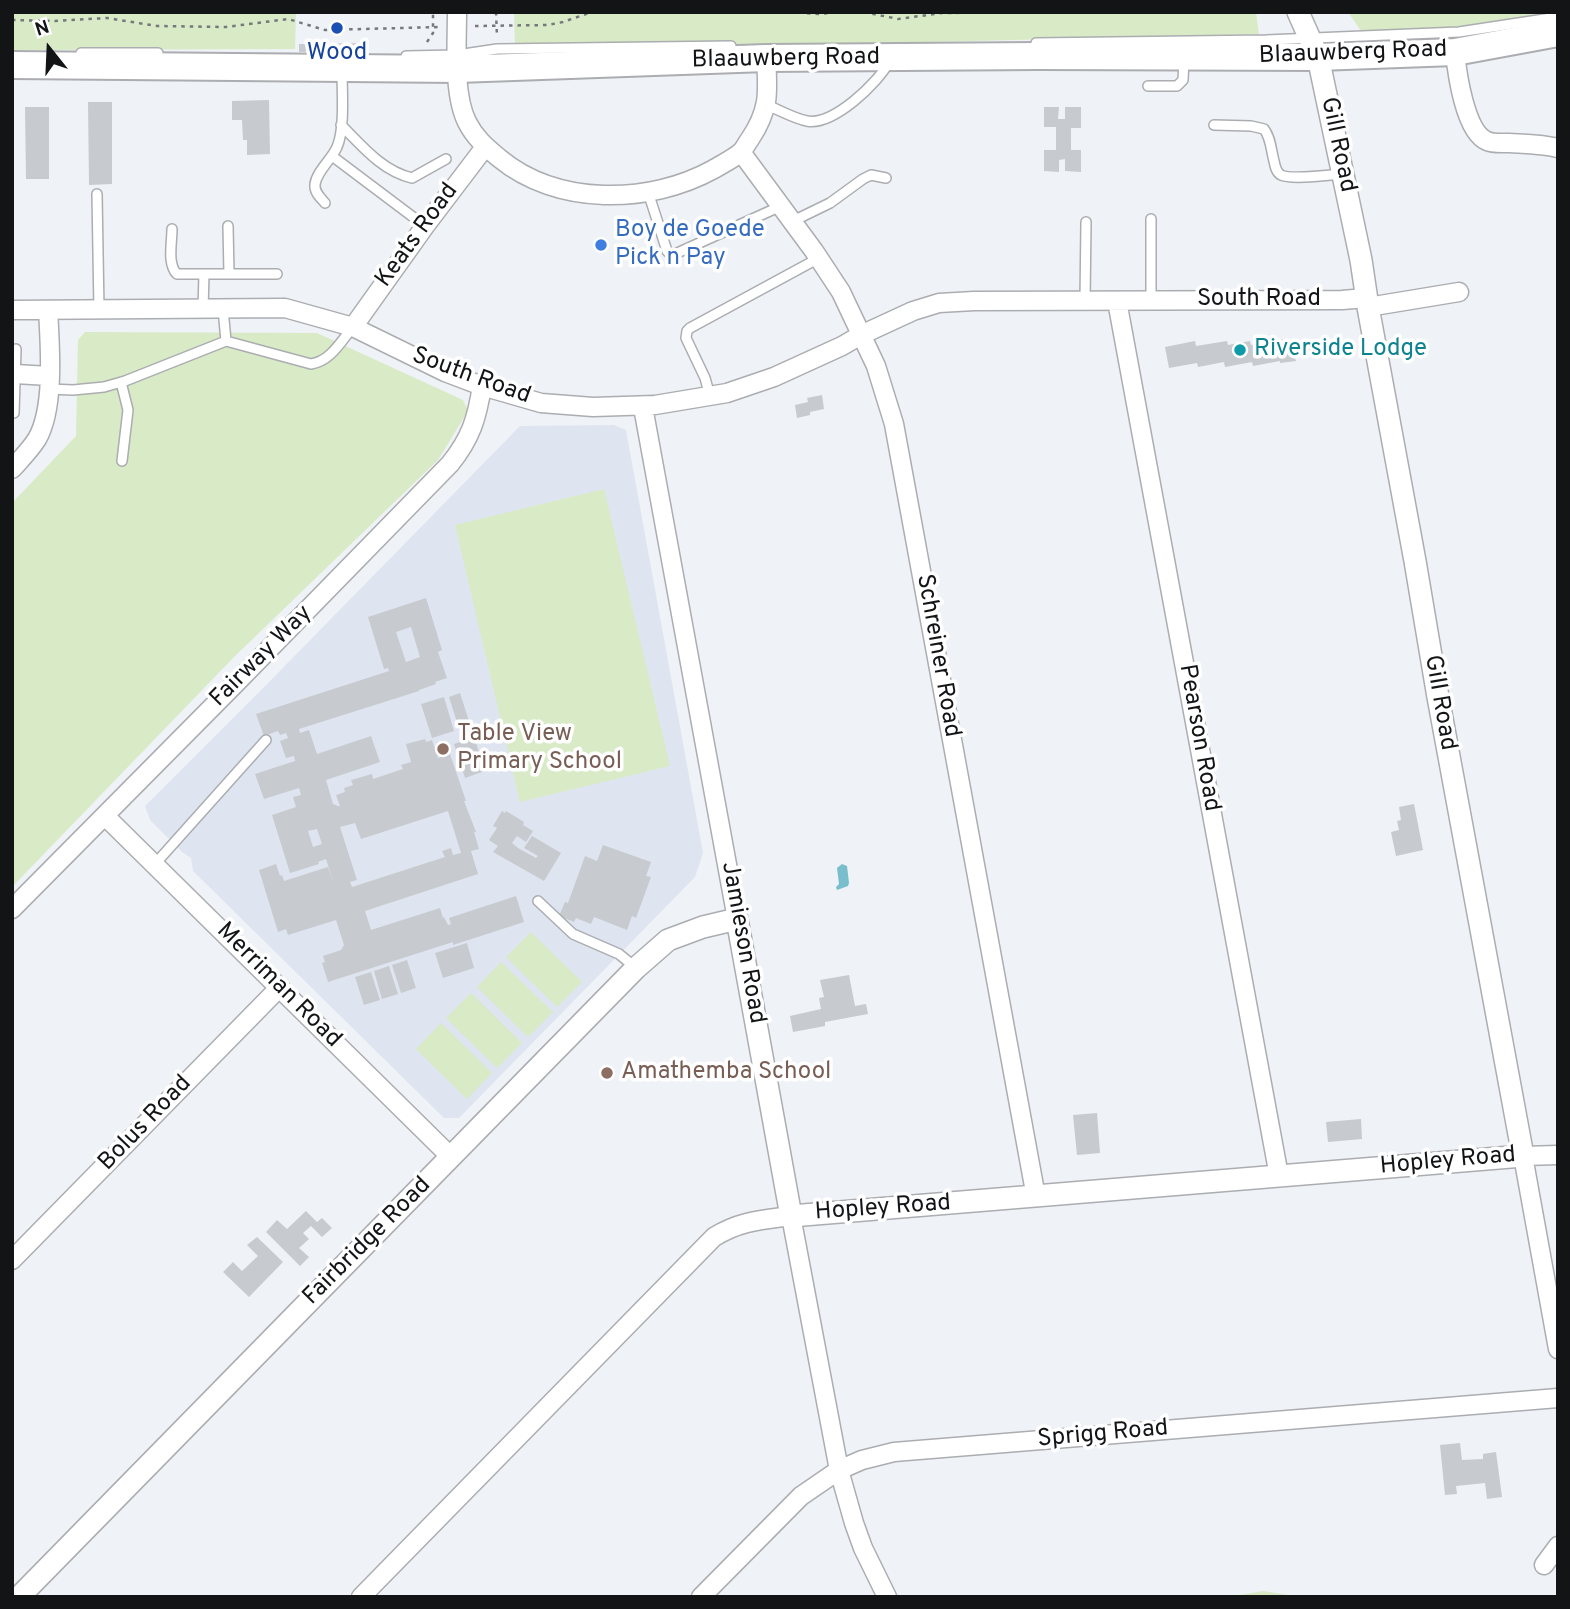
<!DOCTYPE html>
<style>
body{margin:0}
#map{position:relative;width:1570px;height:1609px;overflow:hidden;background:#eff2f6;font-family:Overpass,sans-serif}
canvas{display:block}
.frame{position:absolute;inset:0;border:14px solid #131416;pointer-events:none}
.north{position:absolute;left:14px;top:14px;width:70px;height:70px;-webkit-text-stroke:5px #fff;paint-order:stroke;rotate:342deg;font-size:19px;font-weight:700;line-height:28px;text-align:center;color:#131416}
.north::after{content:'';display:block;margin:auto;width:24px;height:32px;background:#131416;clip-path:polygon(50% 0,100% 100%,50% 72%,0 100%)}
</style>
<div id="map">
<canvas width="1570" height="1609"></canvas>
<div class="frame"></div>
<div class="north">N</div>
</div>
<script>
const ctx = document.querySelector('canvas').getContext('2d');
ctx.lineJoin = 'round';
function fillPath(path, color) { ctx.fillStyle = color; ctx.fill(path, 'evenodd'); }
function strokePath(path, color, width, dash) { ctx.strokeStyle = color; ctx.lineWidth = width; ctx.lineCap = dash ? 'butt' : 'round'; ctx.setLineDash(dash || []); ctx.stroke(path); }
function write(font, color, halo, rows, align = 'center') {
  ctx.font = font + ' Overpass,sans-serif'; ctx.lineWidth = 7; ctx.setLineDash([]); ctx.textBaseline = 'middle'; ctx.strokeStyle = halo; ctx.fillStyle = color; for (const [text, x, y, turn = 0] of rows) {
    ctx.save(); ctx.translate(x, y); ctx.rotate((+turn || 0) * Math.PI / 180); ctx.textAlign = isNaN(turn) ? turn : align; if (halo) ctx.strokeText(text, 0, 0); ctx.fillText(text, 0, 0); ctx.restore();
  }
}
const built = new Path2D(`
 M 614,425 L 626,430 L 703,853 L 695,877 L 459,1118 L 444,1118 L 193,871 L 191,858 L 182,852 L 150,820 L 145,806 L 271,680 L 520,426 Z`);
const green = new Path2D(`
 M 12,12 L 296,12 L 295,49 L 12,50 Z
 M 514,12 L 1256,12 L 1259,34 L 765,46 L 515,45 Z
 M 1348,12 L 1558,12 L 1558,28 L 1447,45 L 1372,47 Z
 M 85,332 L 317,333 L 463,400 L 468,411 L 438,460 L 234,657 L 12,887 L 12,503 L 76,436 L 78,340 Z
 M 604,489 L 670,766 L 520,802 L 455,525 Z
 M 531,932 L 582,982 L 557,1007 L 506,957 Z
 M 501,962 L 553,1012 L 528,1037 L 477,987 Z
 M 471,993 L 522,1043 L 497,1068 L 446,1018 Z
 M 441,1023 L 492,1073 L 467,1099 L 416,1049 Z
 M 1263,1591 L 1301,1597 L 1228,1597 Z`);
const water = new Path2D(`
 M 842,864 L 847,866 L 849,883 L 848,886 L 837,890 L 836,887 L 839,884 L 837,868 Z`);
const building = new Path2D(`
 M 367,43 L 367,51 L 299,52 L 299,44 Z
 M 269,100 L 270,154 L 247,155 L 247,140 L 243,140 L 242,120 L 232,120 L 232,101 Z
 M 88,102 L 112,102 L 112,184 L 89,185 Z
 M 25,107 L 49,107 L 49,179 L 26,179 Z
 M 1044,107 L 1059,107 L 1058,119 L 1065,119 L 1065,107 L 1081,107 L 1081,128 L 1071,128 L 1071,150 L 1081,150 L 1081,172 L 1065,171 L 1065,159 L 1059,160 L 1059,172 L 1044,171 L 1044,150 L 1056,150 L 1056,127 L 1044,127 Z
 M 1282,339 L 1283,341 L 1292,340 L 1293,343 L 1312,340 L 1315,354 L 1295,358 L 1296,361 L 1280,363 L 1280,361 L 1253,366 L 1252,362 L 1225,367 L 1224,362 L 1198,367 L 1197,363 L 1169,368 L 1165,347 L 1195,341 L 1196,346 L 1227,341 L 1228,345 L 1250,341 L 1251,345 Z
 M 822,395 L 824,409 L 810,412 L 810,415 L 797,418 L 795,405 L 808,402 L 807,398 Z
 M 426,598 L 442,650 L 438,652 L 447,678 L 435,682 L 436,684 L 419,690 L 419,691 L 299,729 L 300,733 L 309,730 L 317,754 L 371,736 L 380,762 L 326,780 L 333,804 L 338,806 L 340,806 L 336,795 L 345,792 L 344,788 L 353,785 L 351,780 L 372,774 L 373,779 L 403,769 L 401,765 L 411,762 L 406,744 L 425,739 L 426,742 L 432,740 L 438,758 L 450,754 L 466,801 L 464,801 L 476,832 L 474,832 L 479,849 L 471,851 L 478,874 L 365,911 L 371,930 L 440,908 L 443,918 L 444,917 L 448,925 L 451,924 L 449,918 L 516,896 L 524,922 L 453,945 L 453,942 L 328,982 L 322,963 L 325,962 L 323,956 L 341,950 L 344,945 L 336,920 L 288,935 L 286,929 L 278,932 L 259,870 L 276,864 L 280,876 L 282,875 L 284,881 L 328,867 L 334,884 L 326,859 L 318,862 L 319,864 L 290,873 L 272,815 L 296,807 L 293,797 L 301,795 L 299,788 L 264,799 L 255,774 L 295,761 L 294,756 L 286,758 L 280,741 L 288,738 L 286,733 L 280,735 L 278,731 L 264,736 L 256,714 L 389,671 L 388,668 L 384,669 L 368,617 ZM 411,627 L 420,657 L 406,662 L 396,632 ZM 448,811 L 461,853 L 453,855 L 451,848 L 442,851 L 445,857 L 352,887 L 350,882 L 357,880 L 340,827 L 355,823 L 361,839 ZM 317,829 L 322,844 L 313,847 L 308,831 Z
 M 460,693 L 485,771 L 465,778 L 454,744 L 463,741 L 449,697 Z
 M 444,697 L 454,731 L 432,738 L 421,704 Z
 M 1414,804 L 1423,850 L 1396,856 L 1391,832 L 1399,830 L 1397,821 L 1401,820 L 1399,807 Z
 M 502,811 L 505,813 L 506,811 L 524,822 L 523,825 L 533,831 L 526,842 L 517,836 L 512,843 L 518,848 L 536,858 L 538,856 L 524,848 L 532,836 L 561,853 L 544,881 L 493,852 L 498,846 L 489,840 L 497,828 L 493,826 Z
 M 603,845 L 651,862 L 646,876 L 651,877 L 636,918 L 632,916 L 627,930 L 594,917 L 591,924 L 576,918 L 574,922 L 559,916 L 565,902 L 568,903 L 585,856 L 597,861 Z
 M 467,943 L 474,968 L 443,978 L 435,953 Z
 M 407,960 L 416,988 L 401,993 L 392,965 Z
 M 389,966 L 398,994 L 382,999 L 374,971 Z
 M 371,972 L 380,1000 L 364,1005 L 355,977 Z
 M 849,975 L 855,1006 L 866,1004 L 868,1014 L 825,1022 L 825,1026 L 793,1032 L 790,1016 L 821,1009 L 819,998 L 824,997 L 820,980 Z
 M 1097,1113 L 1100,1153 L 1077,1155 L 1073,1115 Z
 M 1361,1119 L 1362,1139 L 1328,1142 L 1326,1122 Z
 M 306,1211 L 317,1222 L 322,1218 L 332,1228 L 322,1237 L 311,1226 L 303,1233 L 309,1239 L 299,1248 L 309,1257 L 300,1266 L 266,1232 L 277,1220 L 287,1229 Z
 M 257,1237 L 283,1262 L 249,1297 L 223,1272 L 233,1262 L 242,1271 L 258,1256 L 247,1245 Z
 M 1460,1443 L 1462,1460 L 1483,1459 L 1483,1454 L 1496,1452 L 1502,1497 L 1487,1499 L 1485,1483 L 1456,1486 L 1457,1494 L 1445,1495 L 1440,1445 Z`);
const path = new Path2D(`
 M 496,12 L 497,37
 M 790,12 L 818,14 L 842,12
 M 864,12 L 898,19 L 942,13 L 1061,12
 M 12,20 L 55,21 L 107,18 L 157,26 L 226,27 L 288,19 L 325,30 L 440,27
 M 475,26 L 548,25 L 563,22 L 592,12
 M 427,42 L 433,33 L 433,12`);
const service = new Path2D(`
 M 1036,43 L 1266,40 L 1459,32 L 1558,17
 M 81,53 L 158,53
 M 406,56 L 457,55 L 497,49 L 731,46
 M 1148,86 L 1177,86 L 1183,80 L 1184,59
 M 767,105 C 779,110 795,119 807,121 C 833,126 878,83 889,62
 M 341,125 C 362,146 382,171 412,178 L 446,159
 M 1214,125 L 1251,126 L 1264,129 C 1271,138 1271,150 1274,161 C 1275,166 1276,172 1281,175 C 1291,180 1330,175 1343,174
 M 332,156 L 425,226
 M 648,192 L 667,251 L 670,254 L 675,254 L 781,206
 M 97,194 L 99,310
 M 325,203 C 320,197 314,192 315,184 C 317,171 332,159 337,147 C 345,129 342,92 342,71
 M 1151,219 L 1151,300
 M 793,221 L 830,203 L 863,179 L 871,175 L 886,178
 M 228,226 L 229,274
 M 172,229 C 172,243 167,264 177,274 L 277,274
 M 1085,301 L 1086,222
 M 203,309 L 204,274
 M 223,309 L 226,341 L 311,364 C 331,361 341,341 353,327
 M 121,382 L 128,410 L 122,461
 M 49,389 L 73,390 L 104,387 L 125,381 L 226,341
 M 710,396 L 705,378 L 686,338 L 687,331 L 690,328 L 819,258
 M 14,413 L 16,349
 M 155,864 L 266,740
 M 538,901 L 573,934 L 619,954 L 636,968`);
const minor = new Path2D(`
 M 457,12 C 457,44 453,94 467,122 C 475,138 486,147 499,158 C 557,206 649,205 714,169 C 722,164 733,159 741,152 C 744,149 747,143 750,139 C 770,109 768,92 766,58
 M 1455,52 C 1457,73 1465,132 1487,141 C 1494,144 1502,143 1509,143 C 1526,144 1542,144 1558,148
 M 741,152 L 814,251 L 841,292 L 876,366 L 894,424 L 1036,1197
 M 1117,301 L 1279,1176
 M 1368,307 L 1459,292
 M 12,310 L 285,308 L 353,327 L 445,372 L 482,386 L 541,403 L 593,407 L 655,405 L 727,393 L 774,377 L 842,346 L 861,335 L 913,311 L 939,303 L 974,301 L 1342,300 L 1366,298
 M 353,327 L 425,226 L 485,147
 M 15,374 L 49,376
 M 643,407 L 737,919
 M 12,469 C 21,459 30,450 37,439 C 55,408 50,346 48,310
 M 105,816 L 451,1157
 M 12,909 L 238,681 L 450,464 C 471,438 477,418 482,386
 M 1558,1155 L 1523,1156 L 1558,1349
 M 12,1260 L 280,987
 M 1544,1565 L 1558,1546
 M 361,1597 L 714,1237 C 740,1221 761,1220 791,1216 L 839,1470 L 854,1523 L 863,1548 L 887,1597
 M 701,1597 L 801,1496 L 839,1470 L 862,1460 L 894,1452 L 1558,1398`);
const tertiary = new Path2D(`
 M 19,1597 L 636,968 L 668,940 L 703,927 L 737,919 L 791,1216 L 1523,1156 L 1438,697 L 1415,561 L 1368,307 L 1361,260 L 1318,57 L 1298,12`);
const primary = new Path2D(`
 M 12,65 L 458,69 L 766,58 L 1038,56 L 1318,57 L 1455,52 L 1558,33`);
const markers = [
 [337,28,7,"#1a4fb4"],
 [601,245,7,"#3f7fe0"],
 [1240,350,7,"#0f9aa8"],
 [443,749,7,"#8d6e63"],
 [607,1073,7,"#8d6e63"]
];
const transitNames = [
 ["Wood",337,54]
];
const streetNames = [
 ["Blaauwberg Road",1353,54,-2],
 ["Blaauwberg Road",786,60,-1],
 ["Gill Road",1337,145,78],
 ["Keats Road",418,236,-54],
 ["South Road",1259,300],
 ["South Road",471,377,20],
 ["Schreiner Road",937,656,80],
 ["Fairway Way",262,657,-45],
 ["Gill Road",1439,703,80],
 ["Pearson Road",1198,738,80],
 ["Jamieson Road",742,943,80],
 ["Merriman Road",278,986,45],
 ["Bolus Road",146,1124,-46],
 ["Hopley Road",1448,1162,-5],
 ["Hopley Road",883,1209,-4],
 ["Fairbridge Road",368,1242,-45],
 ["Sprigg Road",1103,1435,-5]
];
const shopNames = [
 ["Boy de Goede",615,231],
 ["Pick n Pay",615,259]
];
const cultureNames = [
 ["Riverside Lodge",1254,350]
];
const educationNames = [
 ["Table View",457,735],
 ["Primary School",457,763],
 ["Amathemba School",621,1073]
];
fillPath(built, '#dfe5f0');
fillPath(green, '#d9eac6');
fillPath(water, '#79becc');
fillPath(building, '#c7cace');
strokePath(service, '#abadb1', 12);
strokePath(minor, '#abadb1', 21);
strokePath(tertiary, '#abadb1', 24);
strokePath(primary, '#abadb1', 30);
strokePath(path, '#76787b', 2.5, [3.5, 5]);
strokePath(service, '#fff', 9);
strokePath(minor, '#fff', 18);
strokePath(tertiary, '#fff', 21);
strokePath(primary, '#fff', 26);
for (const [x, y, r, color] of markers) { const dot = new Path2D(); dot.arc(x, y, r, 0, 2 * Math.PI); ctx.fillStyle = color; ctx.fill(dot); strokePath(dot, '#fff', 2.5); }
write('24px', '#164399', '#fff', transitNames);
write('24px', '#131416', '#fff', streetNames);
write('24px', '#366cbe', '#fff', shopNames, 'left');
write('24px', '#0d838f', '#fff', cultureNames, 'left');
write('24px', '#785e54', '#fff', educationNames, 'left');
</script>
